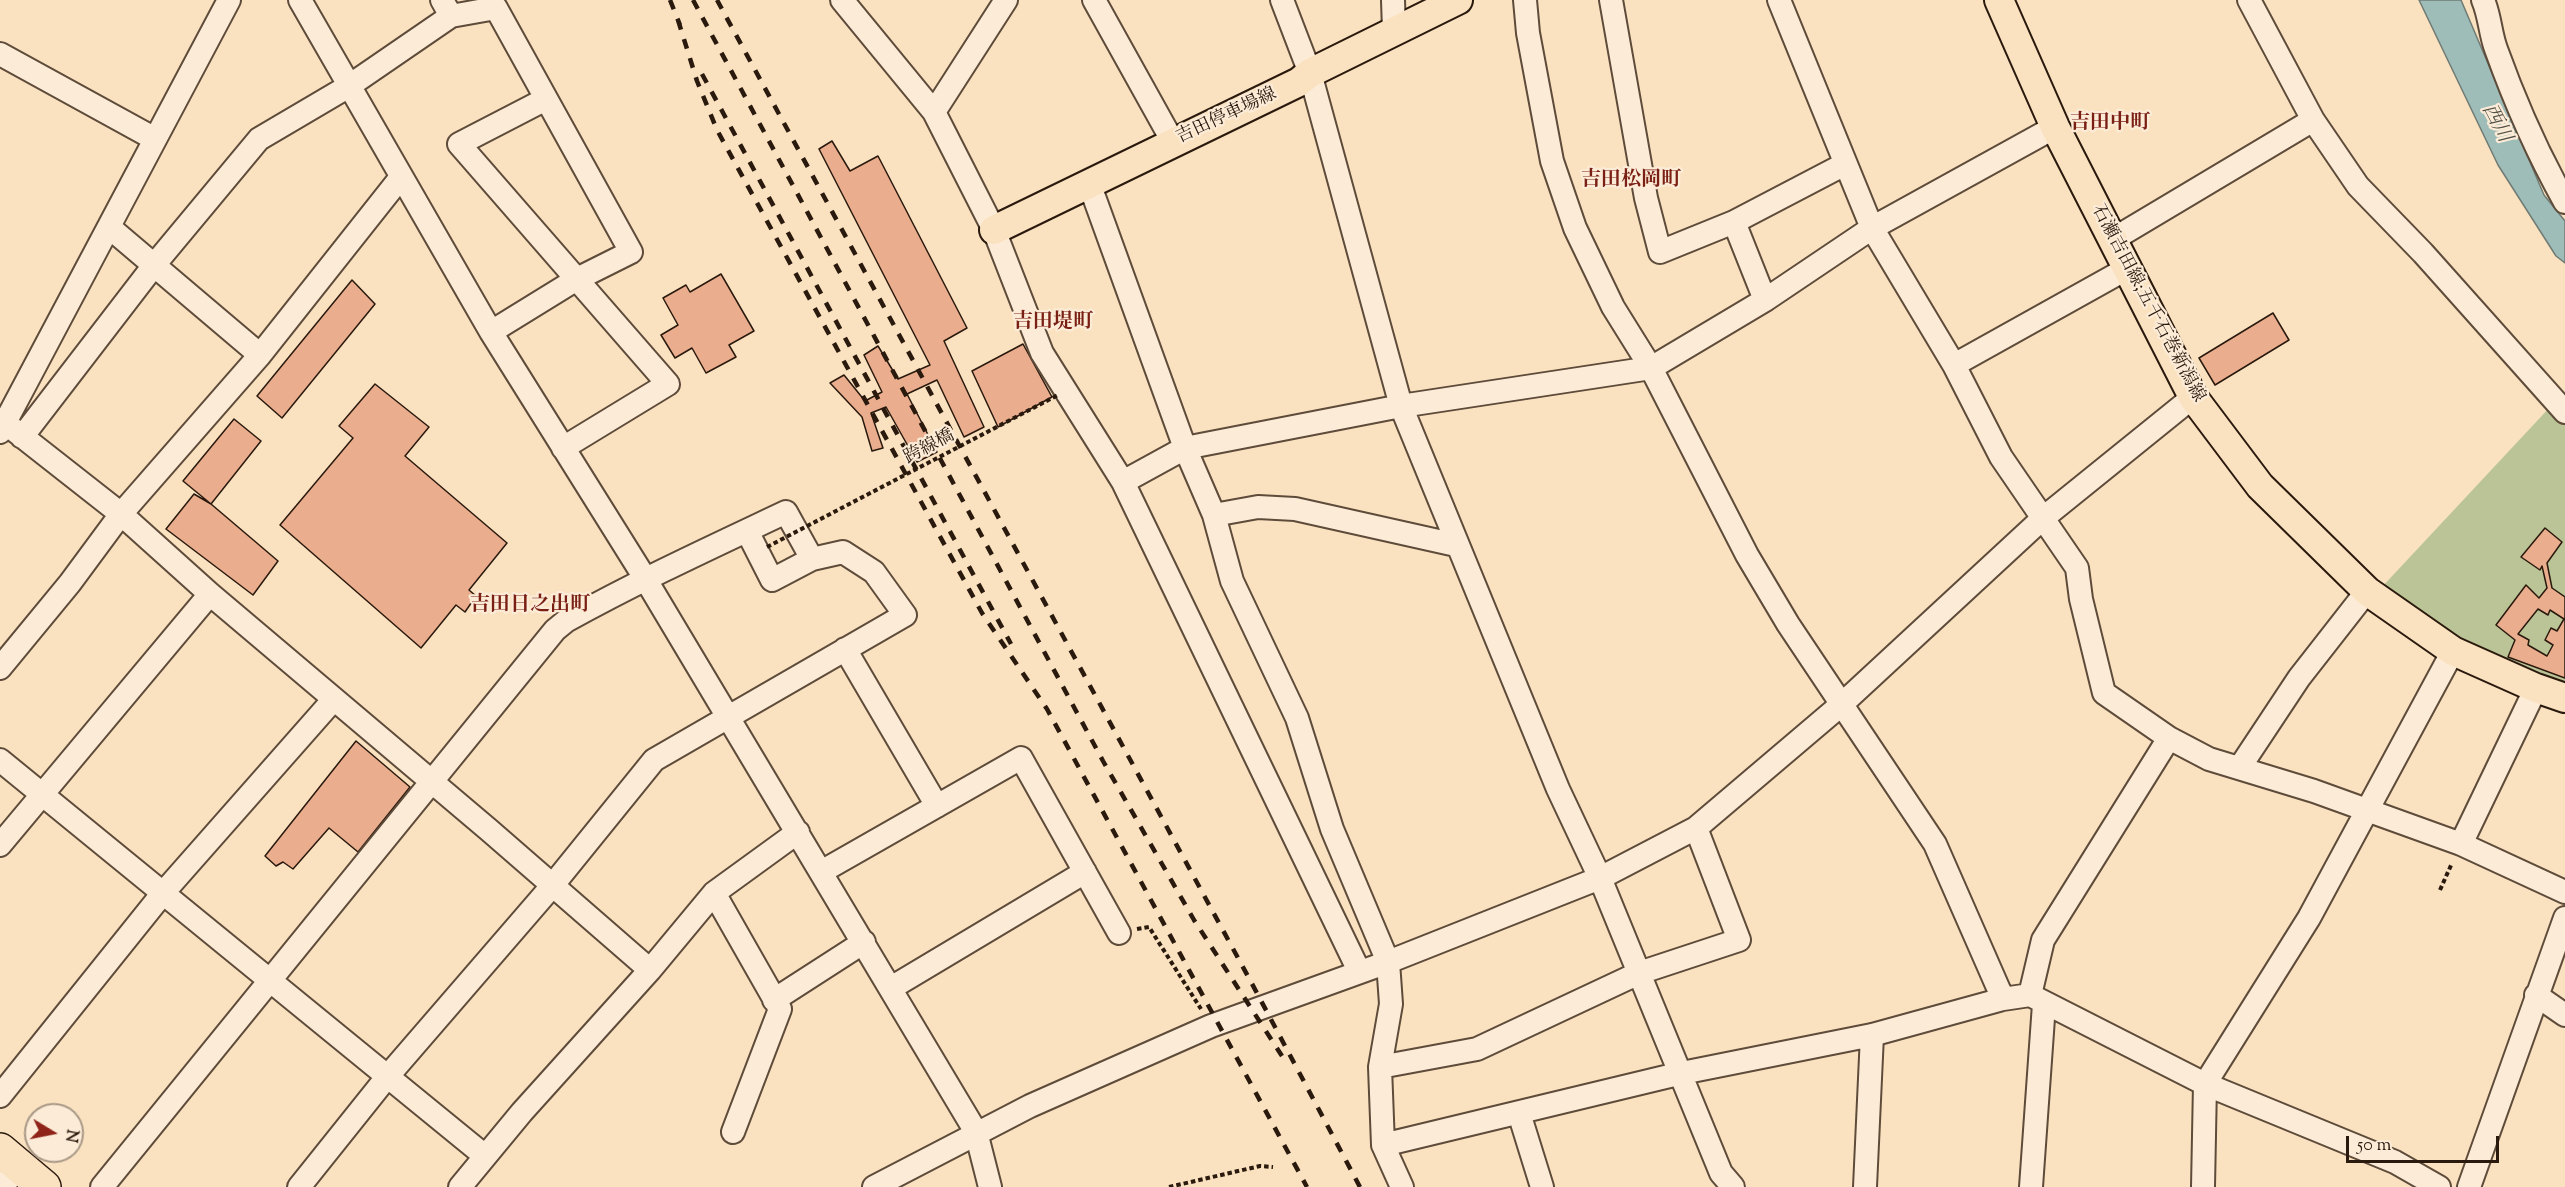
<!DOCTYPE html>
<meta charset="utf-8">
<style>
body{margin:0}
#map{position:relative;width:2565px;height:1187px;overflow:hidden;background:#fae2c1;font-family:"Sorts Mill Goudy",serif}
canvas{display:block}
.north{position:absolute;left:24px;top:1103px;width:60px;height:60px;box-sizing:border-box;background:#fcecd7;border:2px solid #a89886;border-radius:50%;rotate:100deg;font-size:16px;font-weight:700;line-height:24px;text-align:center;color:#2a190d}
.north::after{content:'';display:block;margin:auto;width:21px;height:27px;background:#8f2418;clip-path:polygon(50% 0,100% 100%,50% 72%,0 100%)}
.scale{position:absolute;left:2346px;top:1136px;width:153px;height:27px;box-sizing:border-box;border:3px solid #2a190d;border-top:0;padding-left:8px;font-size:18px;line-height:21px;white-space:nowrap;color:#2a190d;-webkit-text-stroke:4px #fcecd7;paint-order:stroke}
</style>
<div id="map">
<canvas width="2565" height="1187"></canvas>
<div class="north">N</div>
<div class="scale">50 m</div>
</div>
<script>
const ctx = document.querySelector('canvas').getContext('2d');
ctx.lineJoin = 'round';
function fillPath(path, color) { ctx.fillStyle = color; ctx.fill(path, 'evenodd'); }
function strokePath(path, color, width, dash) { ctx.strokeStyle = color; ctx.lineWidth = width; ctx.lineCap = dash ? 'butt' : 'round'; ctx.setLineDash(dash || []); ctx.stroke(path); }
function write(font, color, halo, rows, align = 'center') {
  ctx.font = font + ' "Sorts Mill Goudy","Noto Serif JP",serif'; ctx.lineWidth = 4.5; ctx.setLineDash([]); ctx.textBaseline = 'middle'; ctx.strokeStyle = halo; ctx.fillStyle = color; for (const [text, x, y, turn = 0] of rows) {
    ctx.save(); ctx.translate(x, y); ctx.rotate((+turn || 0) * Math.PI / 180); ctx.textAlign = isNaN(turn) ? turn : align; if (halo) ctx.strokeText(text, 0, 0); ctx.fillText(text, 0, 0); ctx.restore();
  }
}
const green = new Path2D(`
 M 2551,406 L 2565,419 L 2565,688 L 2458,641 L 2381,588 Z`);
const water = new Path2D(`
 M 2419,0 L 2461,0 L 2544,195 L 2565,221 L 2565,263 L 2556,256 L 2498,165 Z`);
const building = new Path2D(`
 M 832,141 L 850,171 L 878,156 L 967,328 L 944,341 L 984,427 L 964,437 L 937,380 L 907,394 L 937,452 L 917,462 L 886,407 L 871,413 L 883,448 L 872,451 L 862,417 L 830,383 L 844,375 L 865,401 L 882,392 L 864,355 L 878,346 L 898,379 L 930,365 L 819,149 Z
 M 721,274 L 754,331 L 729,345 L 736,357 L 706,373 L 692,348 L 675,358 L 661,335 L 678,325 L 663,298 L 686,285 L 690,292 Z
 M 352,280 L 375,304 L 282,418 L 257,396 Z
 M 2273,313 L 2289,340 L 2215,385 L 2199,358 Z
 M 1023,344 L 1052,397 L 998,427 L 972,371 Z
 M 375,384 L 429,427 L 405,456 L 507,543 L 469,590 L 476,596 L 465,612 L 456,605 L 421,648 L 280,525 L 353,438 L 339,426 Z
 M 234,419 L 261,441 L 211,504 L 183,481 Z
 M 194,494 L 211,504 L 278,561 L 253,595 L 166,529 Z
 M 2545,528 L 2562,542 L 2547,563 L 2552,588 L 2565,597 L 2565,678 L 2508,657 L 2515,640 L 2496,625 L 2526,585 L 2539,598 L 2547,588 L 2542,566 L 2540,570 L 2521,557 ZM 2538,609 L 2548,615 L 2550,610 L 2564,619 L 2557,631 L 2551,628 L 2545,640 L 2553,645 L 2547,656 L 2528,645 L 2529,640 L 2518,634 Z
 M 356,741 L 410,787 L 358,852 L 329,828 L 293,869 L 283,862 L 276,866 L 265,856 Z`);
const path = new Path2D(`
 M 2440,890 L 2452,863
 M 1137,929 L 1149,927 L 1201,1009
 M 1169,1187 L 1260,1166 L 1273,1167`);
const minor = new Path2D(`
 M 300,0 L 491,332 L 643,575 L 976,1132 L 990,1187
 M 442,0 L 451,16 L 496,8 L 631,252 L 577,279 L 491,332
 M 842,0 L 934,112 L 994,230 L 1042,353 L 1123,482 L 1359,971
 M 1094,0 L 1173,142
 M 1282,0 L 1310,73 L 1401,406 L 1558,789 L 1600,878 L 1721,1173 L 1733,1187
 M 1393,0 L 1394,31
 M 1525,0 L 1528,33 L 1552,161 L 1575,228 L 1613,307 L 1651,368 L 1747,555 L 1788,624 L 1935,844 L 2003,999
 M 1611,0 L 1646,198 L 1660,252 L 1734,222 L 1845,164
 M 1779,0 L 1872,228 L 1954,365 L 2001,457 L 2077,568 L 2081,599 L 2104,693 L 2169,738 L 2209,759 L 2314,791 L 2461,844 L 2565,892
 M 2249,0 L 2313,120 L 2358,186 L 2423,253 L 2565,412
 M 2483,0 C 2490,16 2490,33 2496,49 C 2515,102 2538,154 2565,202
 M 0,54 L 155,139
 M 546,99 L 459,144 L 668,384 L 563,448
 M 934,112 L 1006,0
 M 1089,183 L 1185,448 L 1214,515 L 1232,581 L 1297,718 L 1332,829 L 1388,962 L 1391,1004 L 1380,1067 L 1383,1145
 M 1734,222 L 1765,300
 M 109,227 L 260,355
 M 2112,240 L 2313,120
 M 1954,365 L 2128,268
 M 0,419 L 121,514 L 210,594 L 489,830 L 650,970
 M 0,432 L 229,0
 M 22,437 L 155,264 L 259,139 L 349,86 L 451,16
 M 1123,482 L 1185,448 L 1401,406 L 1651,368 L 1765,300 L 1872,228 L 2055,127
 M 1214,515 L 1258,507 L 1295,509 L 1456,545
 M 845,649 L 937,806
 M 0,668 L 70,583 L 121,514 L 260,355 L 401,177
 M 0,760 L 485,1156
 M 2240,767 L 2299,678 L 2367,591
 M 2461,844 L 2536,688
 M 0,845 L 210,594
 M 821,872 L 1021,758 L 1119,933
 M 714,893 L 780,1009 L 733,1132
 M 891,988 L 1085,872
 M 2030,995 L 2043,940 L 2169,738
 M 2536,995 L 2565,1015
 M 774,1000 L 864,942
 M 1380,1067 L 1477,1049 L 1639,973 L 1739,940 L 1696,828
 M 0,1096 L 163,893 L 334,699
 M 1519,1113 L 1542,1187
 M 2,1187 L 19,1166
 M 102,1187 L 555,630 L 566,621 C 638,581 712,547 786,512 L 812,559 L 772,580 L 747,531
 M 299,1187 L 387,1077 L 552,886 L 654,760 L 905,615 L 874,572 L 843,552 L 812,559
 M 460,1187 L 522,1112 L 650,970 L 714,893 L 798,832
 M 874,1187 L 1030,1106 L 1211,1026 L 1388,962 L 1600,878 L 1696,828 L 1842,704 L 2042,519 L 2193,397
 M 1402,1187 L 1383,1145 L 1682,1073 L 1872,1035 L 2003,999 L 2030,995 L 2205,1084 L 2395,1162 L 2439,1187
 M 1865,1187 L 1872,1035
 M 2031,1187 L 2044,1004
 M 2203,1187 L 2205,1084 L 2309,918 L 2453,651
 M 2469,1187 L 2565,918`);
const major = new Path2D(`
 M 1999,0 L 2055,127 L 2193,397 L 2260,486 L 2367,591 L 2453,651 L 2536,688 L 2565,698
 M 994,230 L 1299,82 L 1310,73 L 1458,0`);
const highway = new Path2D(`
 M 0,1150 L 44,1187`);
const rail = new Path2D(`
 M 670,0 L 680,25
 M 693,0 L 1103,761 L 1194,920 L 1282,1056
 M 717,0 L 1250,980 L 1360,1187
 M 678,20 L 697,81 L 717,130 L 982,613 L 1047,709 L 1307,1187
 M 702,74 L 1011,644`);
const pathBridge = new Path2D(`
 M 767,547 L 1058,395`);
const streetNames = [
 ["吉田停車場線",1227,117,-25],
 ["石瀬吉田線;五千石巻新潟線",2147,304,62],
 ["跨線橋",930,448,-28]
];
const waterNames = [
 ["西川",2495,124,62]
];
const neighbourhoodNames = [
 ["吉田中町",2110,125],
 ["吉田松岡町",1631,182],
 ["吉田堤町",1053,324],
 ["吉田日之出町",530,607]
];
fillPath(green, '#bac496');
fillPath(water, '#9fbdb8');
strokePath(water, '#707b74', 1.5);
fillPath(building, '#eaae8e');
strokePath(building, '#2a190d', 1.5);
strokePath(minor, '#5e4b3a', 26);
strokePath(major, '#2a190d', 32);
strokePath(highway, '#2a190d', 36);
strokePath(path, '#2a190d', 4, [4.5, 3]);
strokePath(minor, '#fcecd7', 22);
strokePath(major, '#fae2c1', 28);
strokePath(highway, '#fae2c1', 33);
strokePath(rail, '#2a190d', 4.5, [10, 10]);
strokePath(pathBridge, '#2a190d', 4, [4.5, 3]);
write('18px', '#2a190d', '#fcecd7', streetNames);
write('italic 20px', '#535249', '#fcecd7', waterNames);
write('bold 20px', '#7a1f14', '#fcecd7', neighbourhoodNames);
</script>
